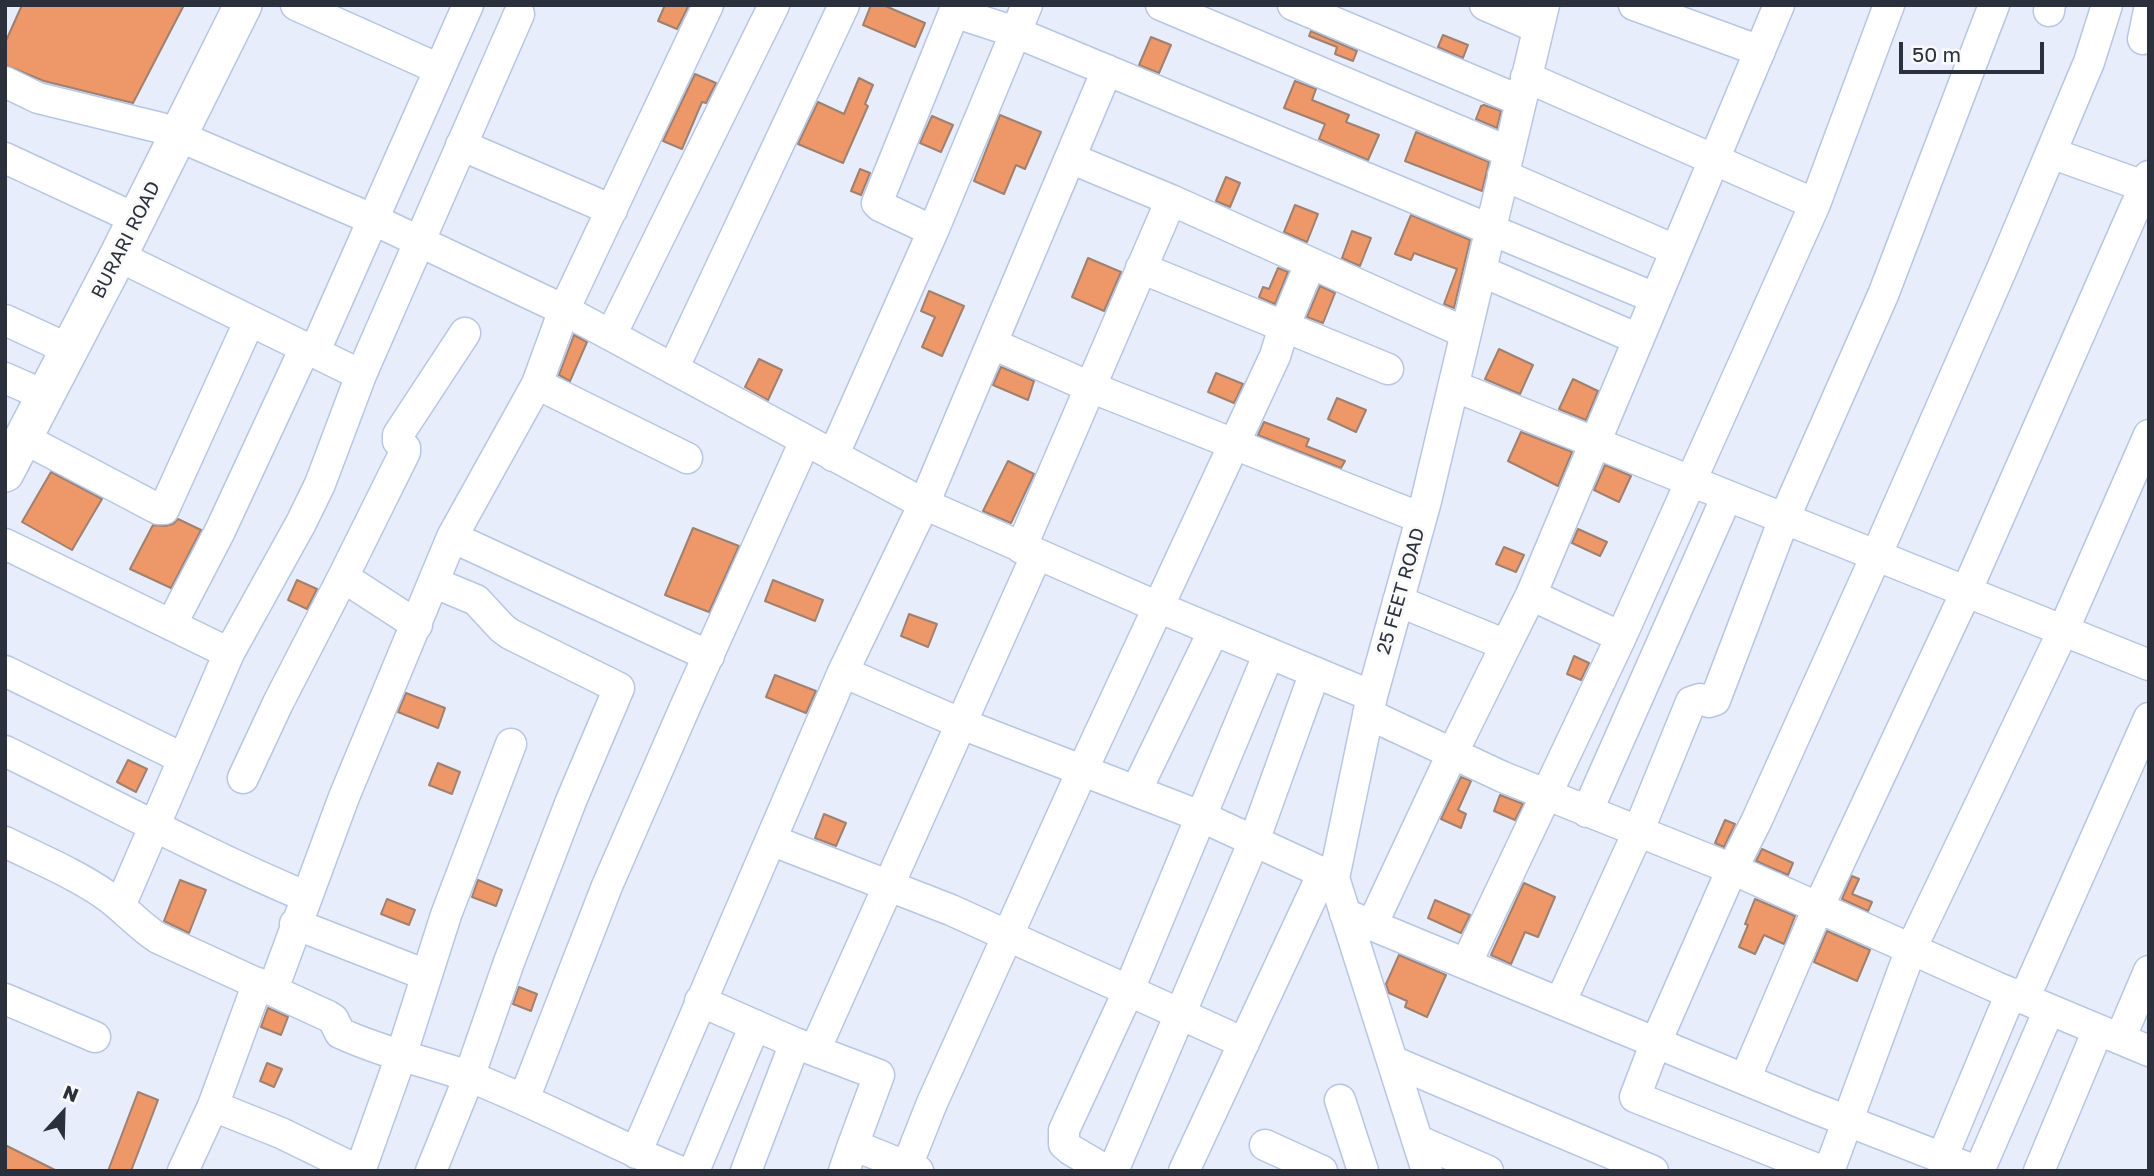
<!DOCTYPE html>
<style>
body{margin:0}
#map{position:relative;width:2154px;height:1176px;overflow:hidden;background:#e7edfa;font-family:"Golos Text",sans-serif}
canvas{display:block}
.frame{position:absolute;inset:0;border:7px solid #2a303c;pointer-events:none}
.north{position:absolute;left:28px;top:1078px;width:70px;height:70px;-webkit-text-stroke:5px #fafafa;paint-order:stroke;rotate:22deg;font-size:19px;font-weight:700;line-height:28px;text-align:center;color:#2a303c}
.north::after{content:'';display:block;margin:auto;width:24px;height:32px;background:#2a303c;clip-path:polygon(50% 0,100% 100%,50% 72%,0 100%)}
.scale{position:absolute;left:1899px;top:42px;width:145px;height:32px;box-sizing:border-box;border:4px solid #2a303c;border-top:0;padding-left:9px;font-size:21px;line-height:24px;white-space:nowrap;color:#2a303c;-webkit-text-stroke:5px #fafafa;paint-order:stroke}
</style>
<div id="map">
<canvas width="2154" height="1176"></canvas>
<div class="frame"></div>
<div class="north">N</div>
<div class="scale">50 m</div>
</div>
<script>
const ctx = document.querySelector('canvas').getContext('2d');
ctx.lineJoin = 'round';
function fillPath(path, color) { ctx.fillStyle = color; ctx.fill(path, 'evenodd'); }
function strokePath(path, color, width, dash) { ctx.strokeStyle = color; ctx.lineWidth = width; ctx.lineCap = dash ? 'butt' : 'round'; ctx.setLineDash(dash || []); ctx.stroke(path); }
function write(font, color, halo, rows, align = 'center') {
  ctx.font = font + ' "Golos Text",sans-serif'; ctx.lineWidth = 6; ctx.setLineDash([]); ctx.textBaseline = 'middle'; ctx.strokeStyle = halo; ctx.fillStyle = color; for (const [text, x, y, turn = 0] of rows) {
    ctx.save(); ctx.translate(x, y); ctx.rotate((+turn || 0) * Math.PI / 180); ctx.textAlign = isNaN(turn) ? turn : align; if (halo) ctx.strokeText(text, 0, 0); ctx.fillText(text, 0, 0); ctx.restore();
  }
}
const building = new Path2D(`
 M 22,5 L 184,5 L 133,103 L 44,81 L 5,65 L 5,43 Z
 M 665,5 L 689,5 L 677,29 L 658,21 Z
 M 871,5 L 883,5 L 925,23 L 915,47 L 863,25 Z
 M 1311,31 L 1357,51 L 1353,61 L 1335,54 L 1337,47 L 1309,36 Z
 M 1443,35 L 1468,45 L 1463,58 L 1438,47 Z
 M 1151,37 L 1171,45 L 1159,73 L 1139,65 Z
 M 695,74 L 716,83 L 706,103 L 702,102 L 682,149 L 663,141 Z
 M 859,78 L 873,85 L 865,104 L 868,106 L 843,163 L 798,144 L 818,102 L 844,114 Z
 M 1295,81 L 1316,89 L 1312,100 L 1349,115 L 1346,122 L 1379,135 L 1368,160 L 1319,139 L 1325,124 L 1284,108 Z
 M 1484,105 L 1501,111 L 1497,128 L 1476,119 L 1481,106 Z
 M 1000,115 L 1041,132 L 1025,169 L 1016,165 L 1004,194 L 974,181 Z
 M 932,116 L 953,125 L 941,152 L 920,143 Z
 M 1416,132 L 1489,162 L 1482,191 L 1405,161 Z
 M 860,169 L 870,173 L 861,195 L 851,191 Z
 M 1226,177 L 1240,183 L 1230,207 L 1216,201 Z
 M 1295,205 L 1318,214 L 1307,242 L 1284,232 Z
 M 1411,215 L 1470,240 L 1454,308 L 1444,304 L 1457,269 L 1414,253 L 1411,260 L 1395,254 Z
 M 1352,231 L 1371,238 L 1360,266 L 1342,258 Z
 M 1088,258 L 1121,272 L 1104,311 L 1072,297 Z
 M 1278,268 L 1288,272 L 1275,304 L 1259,297 L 1263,287 L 1269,289 Z
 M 1320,286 L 1335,293 L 1323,323 L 1307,317 Z
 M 929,291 L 964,306 L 942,356 L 922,347 L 935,317 L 921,311 Z
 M 574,335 L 587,342 L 570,381 L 559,375 Z
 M 1499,349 L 1533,365 L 1520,394 L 1485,379 Z
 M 759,359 L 782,370 L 768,400 L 745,387 Z
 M 1001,367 L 1034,381 L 1028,400 L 993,385 Z
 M 1216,373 L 1243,384 L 1234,403 L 1208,392 Z
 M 1573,379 L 1598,391 L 1586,420 L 1559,409 Z
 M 1337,398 L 1366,410 L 1356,432 L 1328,419 Z
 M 1264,422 L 1309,439 L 1306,446 L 1345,461 L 1341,468 L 1258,435 Z
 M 1521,432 L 1572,452 L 1558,486 L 1508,461 Z
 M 1008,461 L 1034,474 L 1011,523 L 983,511 Z
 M 1605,465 L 1631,476 L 1619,502 L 1594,490 Z
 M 51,472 L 102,499 L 72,550 L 22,522 Z
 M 178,519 L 201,530 L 171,588 L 130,569 L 153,525 L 165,526 L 173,524 Z
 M 693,528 L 739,546 L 709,612 L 665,595 Z
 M 1578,529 L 1607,542 L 1600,556 L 1572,543 Z
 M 1504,547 L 1524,555 L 1516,572 L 1496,564 Z
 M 297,580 L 317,589 L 307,609 L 288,600 Z
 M 773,580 L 823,600 L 815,621 L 765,601 Z
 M 909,614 L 937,624 L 928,647 L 901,636 Z
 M 1574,656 L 1589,663 L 1581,680 L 1567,674 Z
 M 775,675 L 816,691 L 806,713 L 766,697 Z
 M 406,693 L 445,708 L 438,728 L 398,712 Z
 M 128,760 L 147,769 L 136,792 L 117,782 Z
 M 438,763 L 460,772 L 452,794 L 429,785 Z
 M 1461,777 L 1471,781 L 1458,810 L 1466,814 L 1461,828 L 1441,819 Z
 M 1500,795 L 1523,804 L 1515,820 L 1494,811 Z
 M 824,814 L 846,823 L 836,846 L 815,838 Z
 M 1725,820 L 1735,824 L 1724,847 L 1715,843 Z
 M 1762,849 L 1793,863 L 1788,875 L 1756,861 Z
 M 1852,876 L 1859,879 L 1852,894 L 1872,902 L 1868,911 L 1842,899 Z
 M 180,880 L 206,890 L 189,933 L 164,921 Z
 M 478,880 L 502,890 L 496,906 L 472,897 Z
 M 1524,883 L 1555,897 L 1538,937 L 1525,932 L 1511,964 L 1491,955 Z
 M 387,899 L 415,910 L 409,925 L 381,914 Z
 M 1755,899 L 1795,916 L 1784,944 L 1764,935 L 1755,954 L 1739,947 L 1748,925 L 1745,924 Z
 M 1435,900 L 1470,915 L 1461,933 L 1428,918 Z
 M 1827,931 L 1870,950 L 1857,981 L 1814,962 Z
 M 1399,955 L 1446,975 L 1427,1017 L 1405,1007 L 1407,1001 L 1389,993 L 1386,984 Z
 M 519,987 L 537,994 L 531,1011 L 513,1004 Z
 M 268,1008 L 288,1017 L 281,1035 L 261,1027 Z
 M 267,1063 L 282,1069 L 274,1087 L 260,1081 Z
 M 138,1092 L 158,1100 L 144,1137 L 131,1171 L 108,1171 Z
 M 5,1145 L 57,1171 L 5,1171 Z`);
const minor = new Path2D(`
 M 296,5 L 439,69
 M 1161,5 L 1509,152
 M 1293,5 L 1521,101
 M 1485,5 L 1538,28
 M 1634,5 L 1760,51
 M 2049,11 L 2050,5
 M 954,12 L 1015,32 L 1655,298
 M 2143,39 L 2149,10
 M 1107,70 L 924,504 L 843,672 L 962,724 L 1200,816 L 1334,878
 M 1526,77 L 1815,204
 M 5,82 L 38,98 L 161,128
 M 178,136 L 372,219 L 564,310 L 924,504 L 1158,607 L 1372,696
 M 461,145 L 612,210
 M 2051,153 L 2149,188
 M 5,158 L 119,211
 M 1070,158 L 1171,200 L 1466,333
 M 1503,175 L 1675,250
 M 933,231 L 1027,5
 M 118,256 L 361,375
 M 1141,268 L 1388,369
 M 1481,271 L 1638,339
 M 5,320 L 53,342
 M 611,335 L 774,5
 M 993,344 L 1090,387 L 1421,518
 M 314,353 L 468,5
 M 673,369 L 844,5
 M 5,378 L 30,389
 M 537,384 L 687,458
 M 1454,386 L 2149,665
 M 23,438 L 158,509 L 164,509 L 249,322
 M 833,456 L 933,231 L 880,206 L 877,203 L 957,5
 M 452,537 L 709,656
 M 5,544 L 229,653
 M 1021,548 L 1171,200
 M 343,577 L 405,452 L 405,448 L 398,441 L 398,435 L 465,333
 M 171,625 L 220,531 L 305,348
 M 1621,637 L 1531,595 L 1779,5
 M 1506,645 L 1531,595
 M 5,671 L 182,758
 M 1368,714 L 1503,777 L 1732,869 L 1756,822 L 1876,556 L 2004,264 L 2089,62 L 2107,5
 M 5,751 C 105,800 204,854 307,897
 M 243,778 L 278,703 L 343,577 L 417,625
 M 1136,791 L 1214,630
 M 1587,812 L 1727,496
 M 771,840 L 951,910 L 1244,1043
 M 5,842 C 39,859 76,874 107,896 C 125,909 139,926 158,938 L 328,1016 L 333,1019 L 340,1033 C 383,1053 429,1062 473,1078 C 543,1106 609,1142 679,1171
 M 120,906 L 229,653 L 301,523 L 320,484 L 361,375 L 519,14
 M 1345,914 L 1809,1106 L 1976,1171
 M 295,924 L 426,975
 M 1372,925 L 1452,754 L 1506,645 L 1398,601
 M 1466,964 L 1621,637 L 1815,204 L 1889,5
 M 258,983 L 213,1106 L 281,1133 L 359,1171
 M 273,989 L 344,797 L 452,537 L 537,384 L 564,310 L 708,5
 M 5,999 L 95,1037
 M 2024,999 L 2149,718
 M 700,1001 L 795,1043 L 879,1075 L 853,1145
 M 1560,1003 L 1638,832 L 1691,702 L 1700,699 L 1709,702 L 1715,700 L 1784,519 L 1883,295 L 1994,5
 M 2120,1039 L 2149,971
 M 815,1050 L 1037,554
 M 1392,1061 L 1653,1171
 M 1745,1079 L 1818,908 L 1966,592 L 2149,176
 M 524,1099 L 607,886 L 686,705 L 805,441
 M 1340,1100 L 1363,1171
 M 1417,1140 L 1488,1171
 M 1265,1145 L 1322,1171
 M 636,1153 L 843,672
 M 1942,1158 L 2011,993
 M 907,1166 L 932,1103 L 1083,769 L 1275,356 L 1284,327 L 1310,264
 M 183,1171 L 213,1106
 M 360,1171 L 401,1056 L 446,915 L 511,744
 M 431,1171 L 469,1077 L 509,962 L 571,801 L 619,688 L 510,634 L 502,628 L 476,600 L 435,583
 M 694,1171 L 755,1025
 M 746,1171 L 795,1043
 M 844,1171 L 853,1145 L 918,1171
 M 1107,1171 L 1071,1150 L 1064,1144 L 1064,1130 L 1128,992 L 1269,653
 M 1113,1171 L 1254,841 L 1315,672
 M 1184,1171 L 1323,873
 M 1427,1171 L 1334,878 L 1372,696 L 1426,501 L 1544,5
 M 1822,1171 L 1635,1097 L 1656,1042 L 1732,869 L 1996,987 L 2149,1051
 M 1829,1171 L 1911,949 L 2063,631 L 2149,435
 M 1979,1171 L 2049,1010
 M 2039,1171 L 2098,1030`);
const major = new Path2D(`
 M 5,473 L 118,256 L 243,5`);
const streetNames = [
 ["BURARI ROAD",126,240,-63],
 ["25 FEET ROAD",1401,591,-74]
];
fillPath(building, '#ee9768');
strokePath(building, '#a0806f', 2);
strokePath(minor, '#b7c6e5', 33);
strokePath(major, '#b7c6e5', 40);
strokePath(minor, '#fff', 30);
strokePath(major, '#fff', 37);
write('19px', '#2a303c', '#fafafa', streetNames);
</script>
